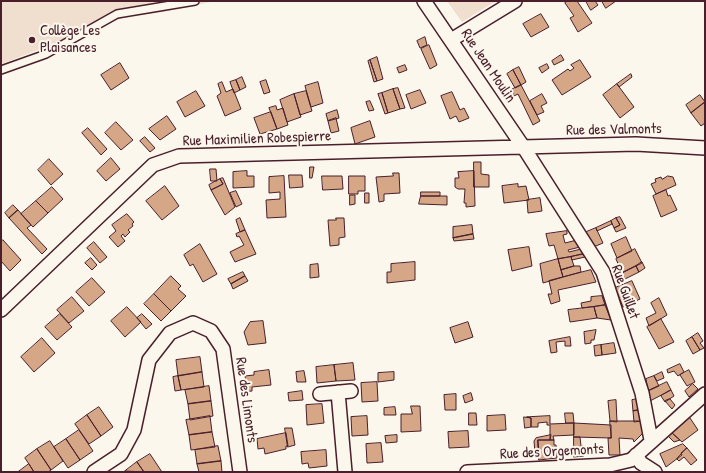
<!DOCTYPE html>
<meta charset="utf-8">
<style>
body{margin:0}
#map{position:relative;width:706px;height:473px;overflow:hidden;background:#fbf7ec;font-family:"Patrick Hand",sans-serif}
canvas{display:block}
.frame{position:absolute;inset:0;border:2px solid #4a1f2b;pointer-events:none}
</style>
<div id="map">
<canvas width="706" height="473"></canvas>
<div class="frame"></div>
</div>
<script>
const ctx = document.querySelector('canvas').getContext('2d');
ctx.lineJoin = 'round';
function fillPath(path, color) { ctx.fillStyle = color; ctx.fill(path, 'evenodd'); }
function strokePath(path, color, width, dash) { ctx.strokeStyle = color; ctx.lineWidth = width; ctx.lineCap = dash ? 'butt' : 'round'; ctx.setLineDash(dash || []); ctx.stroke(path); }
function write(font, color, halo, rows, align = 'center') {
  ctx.font = font + ' "Patrick Hand",sans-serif'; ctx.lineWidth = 4; ctx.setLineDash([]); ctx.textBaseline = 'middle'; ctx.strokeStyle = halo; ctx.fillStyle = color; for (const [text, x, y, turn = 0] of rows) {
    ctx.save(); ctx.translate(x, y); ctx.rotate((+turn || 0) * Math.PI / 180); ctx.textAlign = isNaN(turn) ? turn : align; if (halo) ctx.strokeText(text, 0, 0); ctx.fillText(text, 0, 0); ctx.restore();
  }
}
const built = new Path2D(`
 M 1,1 L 215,1 L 164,12 L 125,17 L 1,64 Z
 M 447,1 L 496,1 L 462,22 Z`);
const building = new Path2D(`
 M 568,1 L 577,1 L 592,23 L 578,32 L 570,18 L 574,16 L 565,3 Z
 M 586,1 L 595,1 L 598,5 L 591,10 Z
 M 602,1 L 616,1 L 606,8 Z
 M 541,14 L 549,27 L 531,37 L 523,24 Z
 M 425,37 L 427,45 L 420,48 L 417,41 Z
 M 429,45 L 437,65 L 430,69 L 421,49 Z
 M 561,55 L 564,60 L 554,65 L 552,61 Z
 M 377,57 L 383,79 L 377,81 L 370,60 Z
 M 370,60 L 377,81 L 374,82 L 368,61 Z
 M 580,60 L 591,77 L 562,95 L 552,80 L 568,69 L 570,71 L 574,68 L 571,65 Z
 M 120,63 L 129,78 L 111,90 L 101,75 Z
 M 547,64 L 549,68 L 542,73 L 539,68 Z
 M 405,65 L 407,70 L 399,73 L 397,68 Z
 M 519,67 L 526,82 L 521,85 L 513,70 Z
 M 513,70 L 521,85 L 515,88 L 507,74 Z
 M 631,74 L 632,77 L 619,87 L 617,84 Z
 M 242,77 L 246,87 L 240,90 L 236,80 Z
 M 236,80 L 240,90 L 234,93 L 230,82 Z
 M 266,80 L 270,92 L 264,94 L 260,82 Z
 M 222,82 L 226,92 L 233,89 L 241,109 L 225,116 L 217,96 L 221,93 L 218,84 Z
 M 318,82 L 323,103 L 311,107 L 305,86 Z
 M 617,84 L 634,107 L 620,118 L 603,95 Z
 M 521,85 L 540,121 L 533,125 L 518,94 L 514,96 L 511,90 Z
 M 398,88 L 405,108 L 400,109 L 393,89 Z
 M 393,89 L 400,109 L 388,113 L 382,93 Z
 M 420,90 L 426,103 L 411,109 L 406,95 Z
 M 196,91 L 205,106 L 185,117 L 177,102 Z
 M 306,91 L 312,111 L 300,115 L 294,94 Z
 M 452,92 L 460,110 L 464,108 L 469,118 L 459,122 L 456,116 L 450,119 L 441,96 Z
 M 382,93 L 388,113 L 385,114 L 378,94 Z
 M 294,94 L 301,117 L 287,122 L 280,100 Z
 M 542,94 L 547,103 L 541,106 L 544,112 L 537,115 L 530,101 Z
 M 700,95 L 705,102 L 691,113 L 686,105 Z
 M 370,101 L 374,110 L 369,111 L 366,102 Z
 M 705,102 L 705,123 L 701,126 L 691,113 Z
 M 276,106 L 277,110 L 283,108 L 288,125 L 277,129 L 269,108 Z
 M 337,110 L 339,118 L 328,121 L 326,114 Z
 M 271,112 L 277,129 L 260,134 L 254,118 Z
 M 167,116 L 176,129 L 160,140 L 149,129 Z
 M 336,118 L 339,131 L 331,133 L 328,121 Z
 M 370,121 L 375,137 L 355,144 L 351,128 Z
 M 116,122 L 133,140 L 121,150 L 105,133 Z
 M 88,128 L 107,149 L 101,155 L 82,133 Z
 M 145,137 L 155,148 L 150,152 L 140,141 Z
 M 111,158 L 120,169 L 106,181 L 97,171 Z
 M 49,159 L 63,174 L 51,185 L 38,170 Z
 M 474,162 L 481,162 L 481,174 L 489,175 L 489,187 L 474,187 Z
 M 310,167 L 314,167 L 312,178 L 310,178 Z
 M 210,169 L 216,169 L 217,181 L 211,181 Z
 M 247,171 L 247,176 L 254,176 L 254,187 L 233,188 L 233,172 Z
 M 474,171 L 475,206 L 466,207 L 466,203 L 464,203 L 465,189 L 458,189 L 455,187 L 455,178 L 459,178 L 458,172 Z
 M 393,173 L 399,173 L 400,193 L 384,194 L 384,201 L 379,202 L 376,177 L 393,176 Z
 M 289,175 L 302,175 L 303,187 L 290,188 Z
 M 284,176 L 286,217 L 267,218 L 266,200 L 280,199 L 280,192 L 269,193 L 269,177 Z
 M 322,176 L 342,176 L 343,189 L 323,190 Z
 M 349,176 L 365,176 L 365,191 L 358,191 L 358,194 L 349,194 Z
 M 668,176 L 673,177 L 676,185 L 656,194 L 651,184 L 656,182 L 655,179 L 661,177 L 662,179 Z
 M 223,178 L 235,207 L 225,215 L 211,190 L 223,184 L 220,179 Z
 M 220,179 L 223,184 L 211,190 L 209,185 Z
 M 518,184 L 518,187 L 526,186 L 529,200 L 504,203 L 502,186 Z
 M 165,186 L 179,206 L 162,220 L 146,201 Z
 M 52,187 L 63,199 L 48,213 L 36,201 Z
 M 666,190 L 668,196 L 670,195 L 677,210 L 661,217 L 653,196 Z
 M 236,191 L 242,204 L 236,207 L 230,193 Z
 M 421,192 L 440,192 L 440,196 L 421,196 Z
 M 365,193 L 369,193 L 369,203 L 365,203 Z
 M 350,195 L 355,195 L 355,204 L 350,205 Z
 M 421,196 L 447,196 L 447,205 L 419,204 Z
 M 540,198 L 542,211 L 528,213 L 527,200 Z
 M 36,201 L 48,213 L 33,227 L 21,214 Z
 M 13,205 L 18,210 L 9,218 L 5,213 Z
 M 18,210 L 31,225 L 27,228 L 47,249 L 42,254 L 9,218 Z
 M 127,214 L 134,222 L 132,224 L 133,226 L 128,230 L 130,232 L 125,237 L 123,234 L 121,236 L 125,241 L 118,247 L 109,237 L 116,231 L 112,225 Z
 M 620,217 L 626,228 L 616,232 L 614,228 L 620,225 L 616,218 Z
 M 240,218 L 245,230 L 240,232 L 236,220 Z
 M 336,218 L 344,218 L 345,237 L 339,238 L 339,245 L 330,246 L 328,220 L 336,220 Z
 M 616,218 L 620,225 L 614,228 L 611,221 Z
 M 611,221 L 612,224 L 597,231 L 596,228 Z
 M 472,225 L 473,234 L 453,238 L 453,227 Z
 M 596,228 L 603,243 L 591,248 L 584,233 Z
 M 245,230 L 256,254 L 235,262 L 230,252 L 244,245 L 239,236 L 237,237 L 236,234 Z
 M 567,231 L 567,234 L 563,235 L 565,243 L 577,240 L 580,247 L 568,250 L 569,252 L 581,249 L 583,254 L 558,259 L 554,245 L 549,246 L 546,234 Z
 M 473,234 L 474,239 L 454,241 L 453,238 Z
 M 626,237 L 632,251 L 617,258 L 611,244 Z
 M 3,240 L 21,260 L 10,271 L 1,261 L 1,242 Z
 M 94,242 L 107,257 L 100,263 L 87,248 Z
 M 200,244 L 217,274 L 203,282 L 193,264 L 190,266 L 184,255 Z
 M 529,247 L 532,266 L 512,271 L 508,250 Z
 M 635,249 L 642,263 L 622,273 L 616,259 Z
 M 583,254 L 585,257 L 572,260 L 571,257 Z
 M 571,257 L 574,266 L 561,270 L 558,259 Z
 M 91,258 L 97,265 L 92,270 L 85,263 Z
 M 558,259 L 563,277 L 543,283 L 540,264 Z
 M 415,262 L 415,280 L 387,283 L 387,272 L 391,272 L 391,264 Z
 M 642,262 L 645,268 L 639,272 L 636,266 Z
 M 318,264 L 319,277 L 310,278 L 310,265 Z
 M 574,266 L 580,266 L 581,272 L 563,277 L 561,270 Z
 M 636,266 L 639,272 L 625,279 L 622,273 Z
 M 591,270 L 596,282 L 558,290 L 560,301 L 551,304 L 548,294 L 552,294 L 549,281 Z
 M 243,272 L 245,276 L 231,284 L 228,279 Z
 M 171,276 L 181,286 L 178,289 L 186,296 L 171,311 L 154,294 Z
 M 245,276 L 248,281 L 233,289 L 231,284 Z
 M 92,278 L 105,292 L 89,306 L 76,292 Z
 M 632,281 L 640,299 L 623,307 L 615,288 Z
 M 154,294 L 171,311 L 161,321 L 144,304 Z
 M 602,296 L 605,305 L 582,308 L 581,303 L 591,301 L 591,297 Z
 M 72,297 L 84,311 L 69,323 L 57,310 Z
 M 659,298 L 667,315 L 649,326 L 646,318 L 656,313 L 651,303 Z
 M 605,305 L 611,320 L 597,318 L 594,307 Z
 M 127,307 L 141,322 L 125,337 L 111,321 Z
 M 594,307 L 597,318 L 570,322 L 568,310 Z
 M 60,314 L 72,327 L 57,340 L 45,327 Z
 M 142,314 L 152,324 L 146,329 L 137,318 Z
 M 661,319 L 674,342 L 659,349 L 647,327 Z
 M 263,321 L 266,343 L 248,345 L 244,332 L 250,322 Z
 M 468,322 L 473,337 L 455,343 L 450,328 Z
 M 596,330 L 594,340 L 591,340 L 591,343 L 585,344 L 584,332 Z
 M 698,333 L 703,341 L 700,343 L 704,348 L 700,350 L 692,337 Z
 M 570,337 L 571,346 L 565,346 L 565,341 L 556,342 L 557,352 L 551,353 L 549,341 Z
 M 692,337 L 700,350 L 693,354 L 686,341 Z
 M 42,338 L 55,353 L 34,372 L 21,357 Z
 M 614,343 L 616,353 L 602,355 L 601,345 Z
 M 601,345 L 602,355 L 595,356 L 594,346 Z
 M 200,357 L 202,372 L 178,376 L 176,360 Z
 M 353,363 L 355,380 L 336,381 L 334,365 Z
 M 680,364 L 684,372 L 678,376 L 674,371 L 668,373 L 667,370 Z
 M 334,365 L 336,381 L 317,383 L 316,367 Z
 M 269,370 L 271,385 L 252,387 L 252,391 L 244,392 L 242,383 L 246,382 L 245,376 L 254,375 L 254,372 Z
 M 689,370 L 695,382 L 687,386 L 680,375 Z
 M 304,371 L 306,382 L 297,382 L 296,372 Z
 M 202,372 L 204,387 L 181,390 L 178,376 Z
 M 394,372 L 394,380 L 378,382 L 378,373 Z
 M 662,372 L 664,378 L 657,381 L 654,376 Z
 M 178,376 L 181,390 L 175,391 L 173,377 Z
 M 654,376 L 659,386 L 648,391 L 646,379 Z
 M 377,382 L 378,401 L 362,402 L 361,383 Z
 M 667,382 L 671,390 L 650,401 L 648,391 Z
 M 693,384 L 698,389 L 689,397 L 685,391 Z
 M 209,386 L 211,401 L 188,404 L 185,390 Z
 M 671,390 L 674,396 L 665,402 L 661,396 Z
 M 302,391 L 303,400 L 289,401 L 288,393 Z
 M 471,393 L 473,400 L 465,403 L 463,396 Z
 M 456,394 L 456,410 L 445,410 L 444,395 Z
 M 638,399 L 639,410 L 633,411 L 632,400 Z
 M 670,399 L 675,405 L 672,409 L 665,401 Z
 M 616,400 L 617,422 L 610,421 L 608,401 Z
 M 211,401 L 213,416 L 190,420 L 188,404 Z
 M 322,404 L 324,423 L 307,425 L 306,405 Z
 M 411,406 L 420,406 L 421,431 L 401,432 L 401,414 L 412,414 Z
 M 99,407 L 113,427 L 101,436 L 87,415 Z
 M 395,407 L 396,415 L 384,415 L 384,408 Z
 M 639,410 L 641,421 L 634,422 L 633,411 Z
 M 469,413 L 476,413 L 477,425 L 469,425 Z
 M 565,413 L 573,413 L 574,423 L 566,423 Z
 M 87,415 L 101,436 L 89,444 L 75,424 Z
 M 505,415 L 506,430 L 487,431 L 487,416 Z
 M 210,416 L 212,432 L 189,435 L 186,420 Z
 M 367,416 L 368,435 L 352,436 L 351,417 Z
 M 550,416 L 550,424 L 574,423 L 574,435 L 553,436 L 554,440 L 550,440 L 550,425 L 547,425 L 547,422 L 538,423 L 538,427 L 531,427 L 531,418 L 527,417 Z
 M 524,417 L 531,418 L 531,427 L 525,428 Z
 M 690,418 L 698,430 L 682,442 L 672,433 Z
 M 610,421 L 641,421 L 643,433 L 634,442 L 633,439 L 619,438 L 620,455 L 609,455 L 608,438 L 611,438 Z
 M 574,423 L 611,425 L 611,438 L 574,437 Z
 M 285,428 L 292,428 L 295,445 L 288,447 Z
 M 79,430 L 93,451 L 80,460 L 66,439 Z
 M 468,431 L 469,447 L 449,448 L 448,432 Z
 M 212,432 L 215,447 L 191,450 L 189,435 Z
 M 286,433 L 288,446 L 286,446 L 286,449 L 265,454 L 264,448 L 258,449 L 257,439 Z
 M 672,433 L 680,440 L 674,442 L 668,436 Z
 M 397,435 L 397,442 L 386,443 L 385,436 Z
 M 551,435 L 550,440 L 538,440 L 539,453 L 535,453 L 534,441 L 536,438 Z
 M 574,437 L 580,437 L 581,446 L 583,446 L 584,456 L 574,457 Z
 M 66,439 L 80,460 L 68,468 L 54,447 Z
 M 538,440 L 554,440 L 554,445 L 556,445 L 557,458 L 539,460 Z
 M 50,441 L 63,461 L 51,470 L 37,449 Z
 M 381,443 L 383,462 L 367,463 L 366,444 Z
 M 683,444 L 687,448 L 681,453 L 682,455 L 666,467 L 660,454 Z
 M 218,446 L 221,461 L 197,464 L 195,450 Z
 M 687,448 L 697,460 L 691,465 L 684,457 L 679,461 L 677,459 Z
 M 37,449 L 51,470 L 48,472 L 34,472 L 25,458 Z
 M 326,450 L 327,466 L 309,468 L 308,463 L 302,464 L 301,452 Z
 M 150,454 L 162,472 L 144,472 L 137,462 Z
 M 221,461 L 222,472 L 199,472 L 197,464 Z
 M 137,462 L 144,472 L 125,471 Z
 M 29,464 L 34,472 L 18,472 Z`);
const lane = new Path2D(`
 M 1,70 L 46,54 L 117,14 L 195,1`);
const street = new Path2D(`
 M 424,1 L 524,148 L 603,272 L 642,393 L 651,440
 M 451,40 L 515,1
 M 1,310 L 153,165 L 179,156 L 636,144 L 705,148
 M 338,392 L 345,472
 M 320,394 L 351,391
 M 636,455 L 641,463 L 655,472
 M 94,472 L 121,454 L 134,430 L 149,360 L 170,333 L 193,323 L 211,331 L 223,349 L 240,472
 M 467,472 L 610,465 L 631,460 L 705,394`);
const markers = [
 [32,40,4,"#4a1f2b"]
];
const poiNames = [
 ["Collège Les",40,31],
 ["Plaisances",40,48]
];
const streetNames = [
 ["Rue Jean Moulin",488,66,56],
 ["Rue des Valmonts",614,130,-1],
 ["Rue Maximilien Robespierre",257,139,-2],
 ["Rue Guillet",625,292,70],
 ["Rue des Limonts",246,400,82],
 ["Rue des Orgemonts",552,452,-3]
];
fillPath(built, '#f0dfce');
fillPath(building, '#d5a787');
strokePath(building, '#4a1f2b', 1);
strokePath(lane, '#4a1f2b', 10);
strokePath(street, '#4a1f2b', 16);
strokePath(lane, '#fbf7ec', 7);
strokePath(street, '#fbf7ec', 13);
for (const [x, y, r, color] of markers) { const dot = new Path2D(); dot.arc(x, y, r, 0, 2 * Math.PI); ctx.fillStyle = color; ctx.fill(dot); strokePath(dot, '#fbf7ec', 1.5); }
write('15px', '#4a1f2b', '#fbf7ec', poiNames, 'left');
write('15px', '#4a1f2b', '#fbf7ec', streetNames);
</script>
